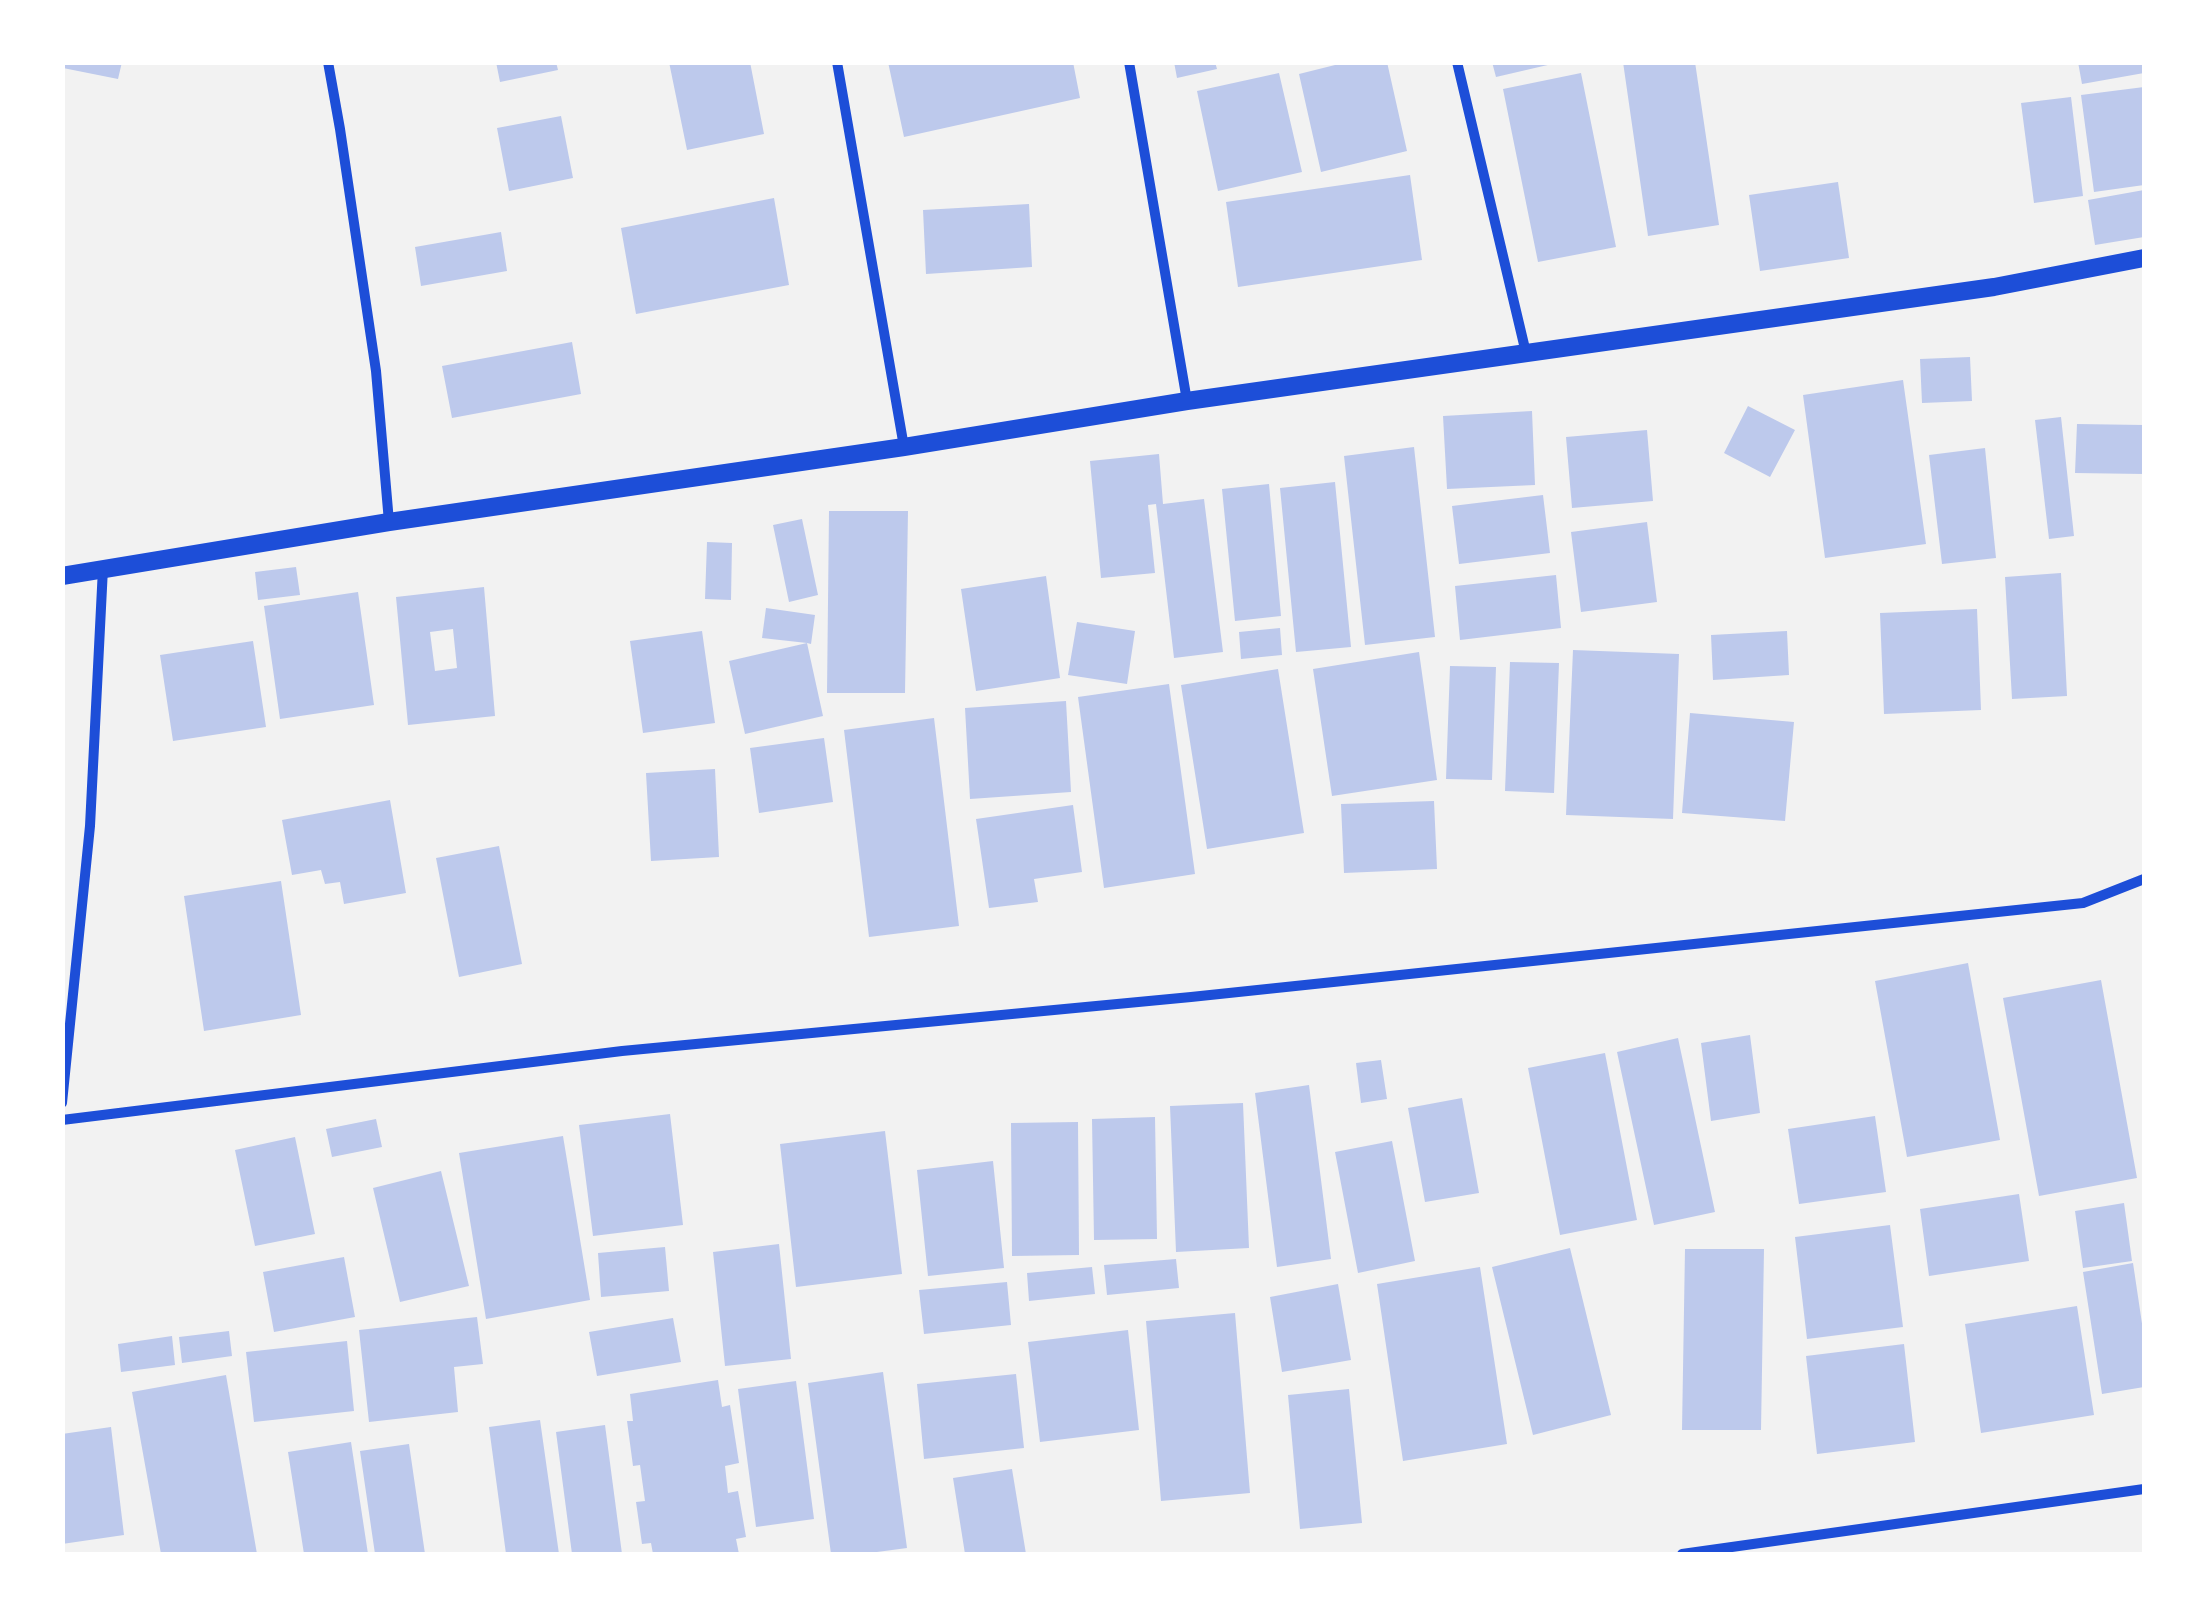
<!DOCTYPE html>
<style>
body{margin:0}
#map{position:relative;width:2207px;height:1617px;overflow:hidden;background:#f2f2f2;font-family:"Sofia Sans Condensed",sans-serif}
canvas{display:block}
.frame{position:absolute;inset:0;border:65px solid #fff;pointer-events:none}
</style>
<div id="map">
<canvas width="2207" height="1617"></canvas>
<div class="frame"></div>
</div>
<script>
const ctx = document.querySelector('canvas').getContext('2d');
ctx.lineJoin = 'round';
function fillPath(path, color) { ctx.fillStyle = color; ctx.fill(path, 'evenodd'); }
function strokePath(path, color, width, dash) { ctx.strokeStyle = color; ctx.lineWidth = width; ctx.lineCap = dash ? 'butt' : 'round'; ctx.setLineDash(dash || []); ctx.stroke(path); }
const building = new Path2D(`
 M 64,62 L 122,62 L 118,79 L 63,68 Z
 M 496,62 L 556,62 L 558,70 L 500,82 Z
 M 669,62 L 750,62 L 764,134 L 687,150 Z
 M 888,62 L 1073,62 L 1080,98 L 904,137 Z
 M 1174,62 L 1215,62 L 1217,69 L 1177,78 Z
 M 1347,62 L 1387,62 L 1407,151 L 1321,172 L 1299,74 Z
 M 1492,62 L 1552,62 L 1552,64 L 1496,77 Z
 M 1623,62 L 1695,62 L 1719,225 L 1648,236 Z
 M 2078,62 L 2144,62 L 2144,73 L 2082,84 Z
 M 1279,73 L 1302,172 L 1218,191 L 1197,91 Z
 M 1581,73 L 1616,247 L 1538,262 L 1503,89 Z
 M 2144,87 L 2144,185 L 2094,192 L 2081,95 Z
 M 2071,97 L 2083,196 L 2034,203 L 2021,103 Z
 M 561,116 L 573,178 L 509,191 L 497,128 Z
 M 1410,175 L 1422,260 L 1238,287 L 1226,202 Z
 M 1838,182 L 1849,258 L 1760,271 L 1749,195 Z
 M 2144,190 L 2144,237 L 2095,245 L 2088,200 Z
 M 774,198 L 789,285 L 636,314 L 621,228 Z
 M 1029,204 L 1032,267 L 926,274 L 923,210 Z
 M 501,232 L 507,271 L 421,286 L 415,247 Z
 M 572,342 L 581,394 L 452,418 L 442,366 Z
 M 1970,357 L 1972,401 L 1922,403 L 1920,359 Z
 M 1903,380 L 1926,544 L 1825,558 L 1803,395 Z
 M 1748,406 L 1795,430 L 1770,477 L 1724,453 Z
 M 1532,411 L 1535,485 L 1447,489 L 1443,416 Z
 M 2061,417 L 2074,536 L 2049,539 L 2035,420 Z
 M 2077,424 L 2144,425 L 2144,474 L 2075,473 Z
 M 1647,430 L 1653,501 L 1572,508 L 1566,437 Z
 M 1414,447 L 1435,637 L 1365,645 L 1344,456 Z
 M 1985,448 L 1996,558 L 1942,564 L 1929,455 Z
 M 1159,454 L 1163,504 L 1204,499 L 1223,652 L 1174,658 L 1156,504 L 1148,505 L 1155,573 L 1101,578 L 1090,461 Z
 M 1335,482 L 1351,647 L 1296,652 L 1280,488 Z
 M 1269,484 L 1281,616 L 1235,621 L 1222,489 Z
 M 1543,495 L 1550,553 L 1459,564 L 1452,506 Z
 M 829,511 L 908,511 L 905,693 L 827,693 Z
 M 802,519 L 818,595 L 789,602 L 773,525 Z
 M 1647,522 L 1657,602 L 1581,612 L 1571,532 Z
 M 707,542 L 732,543 L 731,600 L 705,599 Z
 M 296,567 L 300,595 L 258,600 L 255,572 Z
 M 2061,573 L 2067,696 L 2012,699 L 2005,577 Z
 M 1556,575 L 1561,628 L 1460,640 L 1455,586 Z
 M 1046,576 L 1060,678 L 976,691 L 961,589 Z
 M 484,587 L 495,716 L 408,725 L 396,597 ZM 453,629 L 457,668 L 435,671 L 430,632 Z
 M 358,592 L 374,705 L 280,719 L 264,606 Z
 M 766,608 L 815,615 L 811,644 L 807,643 L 823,716 L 745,734 L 729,661 L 807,643 L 762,638 Z
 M 1977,609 L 1981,710 L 1884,714 L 1880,613 Z
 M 1077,622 L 1135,631 L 1127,684 L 1068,675 Z
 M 1280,628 L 1282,655 L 1241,659 L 1239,632 Z
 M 702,631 L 715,723 L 643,733 L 630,641 Z
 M 1787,631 L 1789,675 L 1713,680 L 1711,635 Z
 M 253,641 L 266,727 L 173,741 L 160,655 Z
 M 1573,650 L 1679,654 L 1673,819 L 1566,815 Z
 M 1419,652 L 1437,780 L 1332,796 L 1313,669 Z
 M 1510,662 L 1559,663 L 1554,793 L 1505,791 Z
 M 1450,666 L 1496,667 L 1492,780 L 1446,779 Z
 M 1278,669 L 1304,833 L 1207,849 L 1181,685 Z
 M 1169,684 L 1195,874 L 1104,888 L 1078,697 Z
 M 1066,701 L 1071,792 L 970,799 L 965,708 Z
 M 1690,713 L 1794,722 L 1785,821 L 1682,813 Z
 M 934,718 L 959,926 L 869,937 L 844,730 Z
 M 824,738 L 833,802 L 759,813 L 750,748 Z
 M 715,769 L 719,857 L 651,861 L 646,773 Z
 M 390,800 L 406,893 L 344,904 L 340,882 L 325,884 L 321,870 L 292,875 L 282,820 Z
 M 1434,801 L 1437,869 L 1344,873 L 1341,804 Z
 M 1073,805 L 1082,872 L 1034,879 L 1038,902 L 989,908 L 976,819 Z
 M 499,846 L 522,964 L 459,977 L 436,858 Z
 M 281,881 L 301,1015 L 204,1031 L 184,896 Z
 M 1968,963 L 2000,1140 L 1907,1157 L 1875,981 Z
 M 2101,980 L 2137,1178 L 2039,1196 L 2003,998 Z
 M 1750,1035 L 1760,1113 L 1711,1121 L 1701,1043 Z
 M 1678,1038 L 1715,1212 L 1654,1225 L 1617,1052 Z
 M 1605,1053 L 1637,1220 L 1560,1235 L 1528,1068 Z
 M 1381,1060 L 1387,1099 L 1361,1103 L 1356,1063 Z
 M 1309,1085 L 1331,1259 L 1277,1267 L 1255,1093 Z
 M 1462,1098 L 1479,1193 L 1425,1202 L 1408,1108 Z
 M 1243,1103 L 1249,1248 L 1176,1252 L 1170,1106 Z
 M 670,1114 L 683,1225 L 593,1236 L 579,1125 Z
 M 1875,1116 L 1886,1192 L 1799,1204 L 1788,1129 Z
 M 1155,1117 L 1157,1239 L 1094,1240 L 1092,1119 Z
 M 376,1119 L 382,1147 L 332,1157 L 326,1129 Z
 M 1078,1122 L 1079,1255 L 1012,1256 L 1011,1123 Z
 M 885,1131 L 902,1274 L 796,1287 L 780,1144 Z
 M 563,1136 L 590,1300 L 486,1319 L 459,1153 Z
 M 295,1137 L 315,1234 L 255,1246 L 235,1150 Z
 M 1392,1141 L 1415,1261 L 1358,1273 L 1335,1152 Z
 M 993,1161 L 1004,1268 L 928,1276 L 917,1170 Z
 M 441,1171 L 469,1286 L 400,1302 L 373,1188 Z
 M 2019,1194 L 2029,1261 L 1929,1276 L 1920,1209 Z
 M 2124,1203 L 2132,1261 L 2083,1268 L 2075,1211 Z
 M 1890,1225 L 1903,1327 L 1807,1339 L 1795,1237 Z
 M 779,1244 L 791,1359 L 725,1366 L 713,1252 Z
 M 665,1247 L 669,1291 L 601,1297 L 598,1253 Z
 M 1570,1248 L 1611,1415 L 1533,1435 L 1492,1267 Z
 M 1685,1249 L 1764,1249 L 1761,1430 L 1682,1430 Z
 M 344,1257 L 355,1317 L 274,1332 L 263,1272 Z
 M 1176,1259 L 1179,1288 L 1107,1295 L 1104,1265 Z
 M 2133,1263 L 2144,1337 L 2144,1387 L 2102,1394 L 2083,1272 Z
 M 1092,1267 L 1095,1294 L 1029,1301 L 1027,1273 Z
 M 1480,1267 L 1507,1444 L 1403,1461 L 1377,1284 Z
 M 1007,1282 L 1011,1325 L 924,1334 L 919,1290 Z
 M 1338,1284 L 1351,1360 L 1282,1372 L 1270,1297 Z
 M 2077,1306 L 2094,1415 L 1981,1433 L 1965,1324 Z
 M 1235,1313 L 1250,1493 L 1161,1501 L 1146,1321 Z
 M 477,1317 L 483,1364 L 454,1367 L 458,1412 L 369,1422 L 359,1330 Z
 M 673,1318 L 681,1362 L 597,1376 L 589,1332 Z
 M 1128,1330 L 1139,1430 L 1040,1442 L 1028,1342 Z
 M 229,1331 L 232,1356 L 182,1363 L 179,1337 Z
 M 172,1336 L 175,1365 L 121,1372 L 118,1344 Z
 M 347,1341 L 354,1411 L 254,1422 L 246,1352 Z
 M 1904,1344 L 1915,1442 L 1817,1454 L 1806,1356 Z
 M 883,1372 L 907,1548 L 862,1554 L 831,1554 L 808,1383 Z
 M 1016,1374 L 1024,1448 L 924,1459 L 917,1384 Z
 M 226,1375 L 257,1554 L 161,1554 L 132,1392 Z
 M 718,1380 L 722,1407 L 730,1405 L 739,1463 L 725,1466 L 728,1493 L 738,1491 L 746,1537 L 736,1539 L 739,1554 L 653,1554 L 651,1543 L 642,1544 L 636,1502 L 645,1501 L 640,1465 L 633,1466 L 627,1421 L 633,1421 L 630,1394 Z
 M 796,1381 L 814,1519 L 756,1527 L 738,1389 Z
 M 1349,1389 L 1362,1523 L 1300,1529 L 1288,1395 Z
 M 540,1420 L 559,1554 L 506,1554 L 489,1427 Z
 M 605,1425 L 622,1554 L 572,1554 L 556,1432 Z
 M 111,1427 L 124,1535 L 62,1544 L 62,1434 Z
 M 351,1442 L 368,1554 L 304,1554 L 288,1452 Z
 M 409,1444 L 425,1554 L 375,1554 L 360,1451 Z
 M 1012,1469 L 1026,1554 L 965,1554 L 953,1478 Z`);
const minor = new Path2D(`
 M 328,62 L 340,129 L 376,371 L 389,522
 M 837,62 L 904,447
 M 1129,62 L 1187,401
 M 1457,62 L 1526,353
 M 62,1103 L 90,826 L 103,568
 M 62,1120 L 622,1051 L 1191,997 L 2083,903 L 2144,879
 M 1682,1554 L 2144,1489`);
const tertiary = new Path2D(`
 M 62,576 L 389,522 L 904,447 L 1187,401 L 1994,287 L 2144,258`);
fillPath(building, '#bdc9ec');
strokePath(minor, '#1d4ed8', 10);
strokePath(tertiary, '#1d4ed8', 18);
</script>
